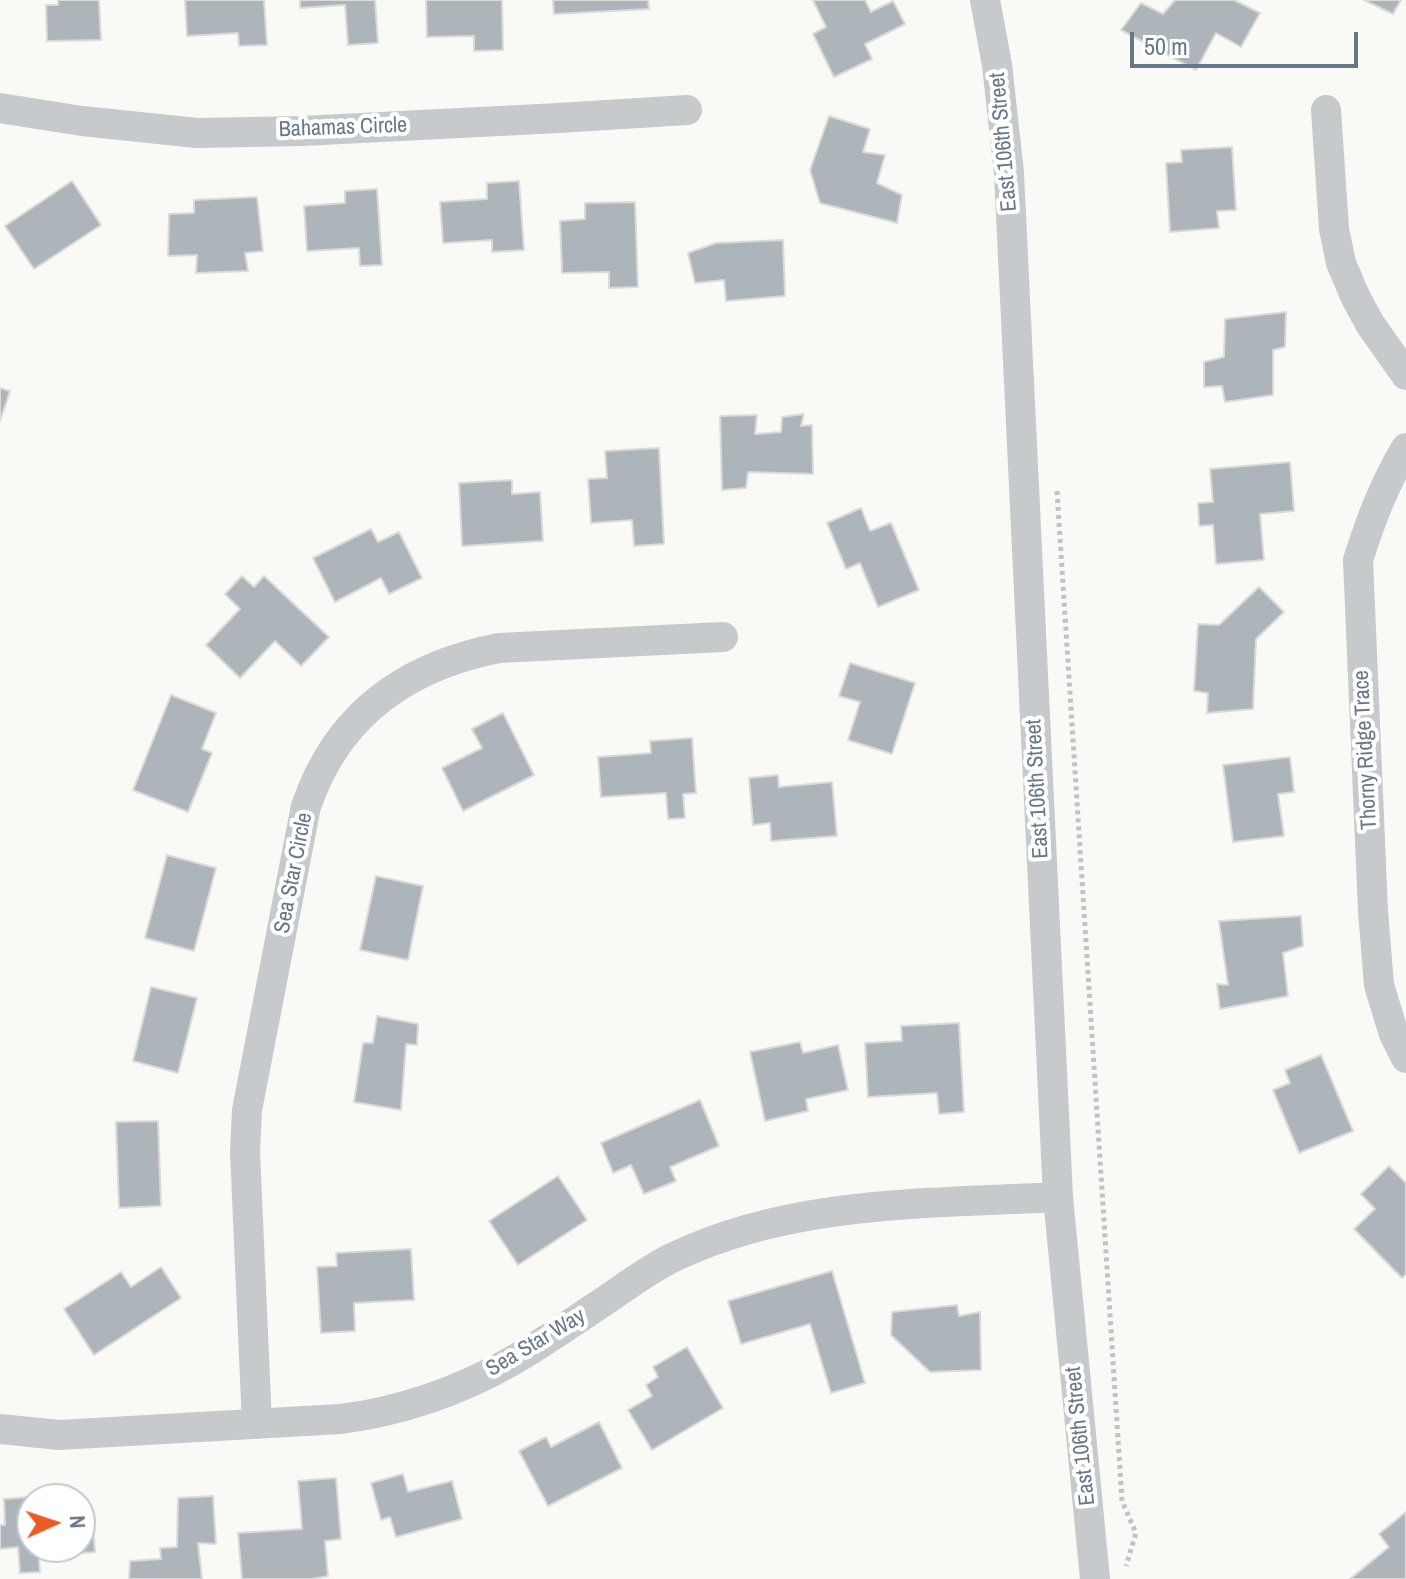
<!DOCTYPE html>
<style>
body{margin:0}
#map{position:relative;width:1406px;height:1579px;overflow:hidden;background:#f9f9f6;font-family:"Archivo Narrow",sans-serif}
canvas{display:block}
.north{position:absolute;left:16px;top:1483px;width:80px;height:80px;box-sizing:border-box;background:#fff;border:2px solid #c2c9cf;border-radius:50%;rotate:87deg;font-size:22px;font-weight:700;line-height:32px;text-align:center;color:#677888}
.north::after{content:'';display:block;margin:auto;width:28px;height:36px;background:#ea5c25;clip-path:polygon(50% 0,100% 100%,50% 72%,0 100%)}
.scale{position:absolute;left:1130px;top:32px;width:228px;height:36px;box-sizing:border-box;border:4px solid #677888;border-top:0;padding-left:10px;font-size:24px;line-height:28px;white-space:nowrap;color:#677888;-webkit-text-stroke:6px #fff;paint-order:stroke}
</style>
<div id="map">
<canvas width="1406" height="1579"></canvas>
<div class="north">N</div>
<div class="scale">50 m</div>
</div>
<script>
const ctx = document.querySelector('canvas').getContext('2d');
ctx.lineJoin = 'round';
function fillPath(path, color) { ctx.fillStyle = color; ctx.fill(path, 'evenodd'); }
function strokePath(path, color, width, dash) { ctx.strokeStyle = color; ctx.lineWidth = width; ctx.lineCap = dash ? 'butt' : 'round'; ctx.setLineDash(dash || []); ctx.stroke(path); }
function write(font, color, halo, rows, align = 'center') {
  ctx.font = font + ' "Archivo Narrow",sans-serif'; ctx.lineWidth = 8; ctx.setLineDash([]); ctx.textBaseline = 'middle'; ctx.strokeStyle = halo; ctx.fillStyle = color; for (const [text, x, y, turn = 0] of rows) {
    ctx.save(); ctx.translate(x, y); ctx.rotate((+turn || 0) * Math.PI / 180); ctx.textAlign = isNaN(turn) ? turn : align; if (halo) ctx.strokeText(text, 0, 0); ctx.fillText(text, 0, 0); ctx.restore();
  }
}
const building = new Path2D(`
 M 58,0 L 99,0 L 101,40 L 47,41 L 46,5 L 58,5 Z
 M 185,0 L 264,0 L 267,45 L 239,46 L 238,33 L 187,36 Z
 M 300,0 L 375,0 L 378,43 L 348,45 L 345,5 L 300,8 Z
 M 426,0 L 502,0 L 503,50 L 474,51 L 474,36 L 427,37 Z
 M 553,0 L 648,0 L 649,9 L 554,14 Z
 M 813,0 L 865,0 L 871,12 L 893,1 L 905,24 L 865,44 L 872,59 L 834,77 L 813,34 L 826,27 Z
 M 1175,0 L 1234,0 L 1260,13 L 1241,47 L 1216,33 L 1196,70 L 1121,30 L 1141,3 L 1163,14 Z
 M 1364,0 L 1401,0 L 1393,14 Z
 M 829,116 L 870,129 L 863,152 L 885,155 L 877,183 L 902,195 L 897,223 L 820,203 L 810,170 Z
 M 1232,147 L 1236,210 L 1217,211 L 1219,228 L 1170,232 L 1166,163 L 1182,162 L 1181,150 Z
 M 72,181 L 101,225 L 34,269 L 5,226 Z
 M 519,181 L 524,250 L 492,252 L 492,240 L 443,243 L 440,202 L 487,199 L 487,183 Z
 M 377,189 L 382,265 L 360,266 L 359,248 L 307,251 L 304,206 L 345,203 L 345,191 Z
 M 257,197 L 263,251 L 245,253 L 248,271 L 196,273 L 197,255 L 168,256 L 169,214 L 194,213 L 194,200 Z
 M 635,202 L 638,287 L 609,288 L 609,272 L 562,273 L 560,221 L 585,219 L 585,203 Z
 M 783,240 L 785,296 L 726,301 L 724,280 L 695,283 L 688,253 L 716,243 Z
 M 1286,312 L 1285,347 L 1273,350 L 1273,395 L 1225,402 L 1222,386 L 1204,387 L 1204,362 L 1224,357 L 1225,319 Z
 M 0,388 L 10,391 L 0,421 Z
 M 804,414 L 801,426 L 812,425 L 813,474 L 748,472 L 746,488 L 722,490 L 720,416 L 757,415 L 755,434 L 781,432 L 782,417 Z
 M 659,448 L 664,544 L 634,546 L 632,520 L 591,523 L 588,479 L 607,478 L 605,451 Z
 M 1290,462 L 1294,511 L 1260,514 L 1264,560 L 1216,564 L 1213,525 L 1199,526 L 1198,503 L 1213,502 L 1210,469 Z
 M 512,480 L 512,494 L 540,492 L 543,541 L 462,546 L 459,483 Z
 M 861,508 L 870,531 L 891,523 L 919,590 L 878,607 L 860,563 L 846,569 L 827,523 Z
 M 371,529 L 378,542 L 399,532 L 422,578 L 389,594 L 381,578 L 335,602 L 313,558 Z
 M 242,576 L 254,587 L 264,576 L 329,637 L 301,666 L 275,641 L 240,678 L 206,645 L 240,609 L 225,594 Z
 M 1259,587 L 1284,612 L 1256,639 L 1253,709 L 1207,713 L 1208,693 L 1194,691 L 1198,624 L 1219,625 Z
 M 850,663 L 915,683 L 892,754 L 848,740 L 860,702 L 839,696 Z
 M 171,695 L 216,713 L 202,749 L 212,753 L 188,812 L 133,790 Z
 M 503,713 L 534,775 L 463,811 L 442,768 L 482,748 L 472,729 Z
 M 692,738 L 696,793 L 683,794 L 685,818 L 668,819 L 666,793 L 601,797 L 598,757 L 651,753 L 650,741 Z
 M 1290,757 L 1294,792 L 1278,794 L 1284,836 L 1233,842 L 1223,765 Z
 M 778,775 L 779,787 L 832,782 L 837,836 L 771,841 L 770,823 L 753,825 L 749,778 Z
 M 167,855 L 216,868 L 194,951 L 145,938 Z
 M 376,876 L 423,886 L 408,960 L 360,950 Z
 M 1301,916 L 1303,946 L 1283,953 L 1288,996 L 1220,1009 L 1217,984 L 1228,985 L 1219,921 Z
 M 151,987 L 197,998 L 178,1073 L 133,1061 Z
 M 377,1016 L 418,1024 L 417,1045 L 406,1044 L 401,1110 L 354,1102 L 363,1043 L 373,1043 Z
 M 959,1023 L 964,1112 L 939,1114 L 937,1093 L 868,1097 L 865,1043 L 902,1041 L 901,1026 Z
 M 800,1042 L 803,1053 L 838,1045 L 848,1090 L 806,1099 L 808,1111 L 765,1121 L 750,1052 Z
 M 1321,1055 L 1353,1131 L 1299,1153 L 1273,1090 L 1290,1083 L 1285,1070 Z
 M 700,1100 L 719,1146 L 670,1167 L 676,1181 L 644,1194 L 631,1165 L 613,1173 L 601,1143 Z
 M 158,1121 L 161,1206 L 119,1208 L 116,1122 Z
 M 1389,1166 L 1406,1183 L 1406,1274 L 1402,1278 L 1354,1229 L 1375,1209 L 1361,1194 Z
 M 558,1176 L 587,1220 L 518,1265 L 489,1221 Z
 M 411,1249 L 414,1300 L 354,1303 L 355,1331 L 321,1333 L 317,1267 L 337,1266 L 336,1253 Z
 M 161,1267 L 181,1298 L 94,1355 L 64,1309 L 121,1272 L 131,1287 Z
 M 832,1271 L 865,1383 L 831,1393 L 810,1324 L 741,1344 L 728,1301 Z
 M 957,1305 L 959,1316 L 980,1312 L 981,1370 L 930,1372 L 891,1335 L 892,1312 Z
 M 687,1347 L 723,1408 L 652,1450 L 628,1410 L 652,1396 L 646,1385 L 658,1377 L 653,1367 Z
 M 599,1422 L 622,1468 L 548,1506 L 519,1451 L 546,1437 L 551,1447 Z
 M 403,1474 L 408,1492 L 452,1481 L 462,1519 L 396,1537 L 390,1517 L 381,1520 L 371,1483 Z
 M 336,1478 L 341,1539 L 325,1541 L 328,1576 L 311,1579 L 242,1579 L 238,1533 L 302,1529 L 298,1481 Z
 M 54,1495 L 54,1499 L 32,1499 L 32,1547 L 80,1547 L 80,1510 L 92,1509 L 95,1552 L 39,1556 L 40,1572 L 20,1573 L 18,1547 L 0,1549 L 0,1525 L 5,1525 L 4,1499 Z
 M 213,1496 L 216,1544 L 198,1543 L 202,1579 L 129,1579 L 130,1561 L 161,1559 L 160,1548 L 177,1547 L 178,1498 Z
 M 1406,1512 L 1406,1579 L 1350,1579 L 1389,1547 L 1379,1534 Z`);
const path = new Path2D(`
 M 1057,491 L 1122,1501 L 1136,1533 L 1126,1566`);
const street = new Path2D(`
 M 985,0 L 997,65 L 1009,173 L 1058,1197 L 1095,1579
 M 0,108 L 82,121 L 197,133 L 302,131 L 559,118 L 687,110
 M 1326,110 L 1334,229 L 1341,263 L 1355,296 L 1370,324 L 1406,375
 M 1406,448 C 1384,485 1371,519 1358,560 L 1373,911 L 1379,985 L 1394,1034 L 1406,1058
 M 257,1424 L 245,1152 L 247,1110 L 306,806 C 311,794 315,782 321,771 C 358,699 422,663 499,648 L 723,637
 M 0,1429 L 59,1435 L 340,1419 C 399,1412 460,1391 512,1361 C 540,1345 567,1326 594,1308 C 619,1292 649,1268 676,1256 C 794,1200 929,1204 1058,1197`);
const streetNames = [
 ["Bahamas Circle",343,128,-2],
 ["East 106th Street",1004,142,-95],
 ["Thorny Ridge Trace",1366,750,-93],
 ["East 106th Street",1038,789,-93],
 ["Sea Star Circle",294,873,-79],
 ["Sea Star Way",536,1343,-31],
 ["East 106th Street",1081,1436,-96]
];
fillPath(building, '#adb5bb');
strokePath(building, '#dadbd8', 2);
strokePath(path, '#c0c2c4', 5, [4, 4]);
strokePath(street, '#c6cacd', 30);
write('22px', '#677888', '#fff', streetNames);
</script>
